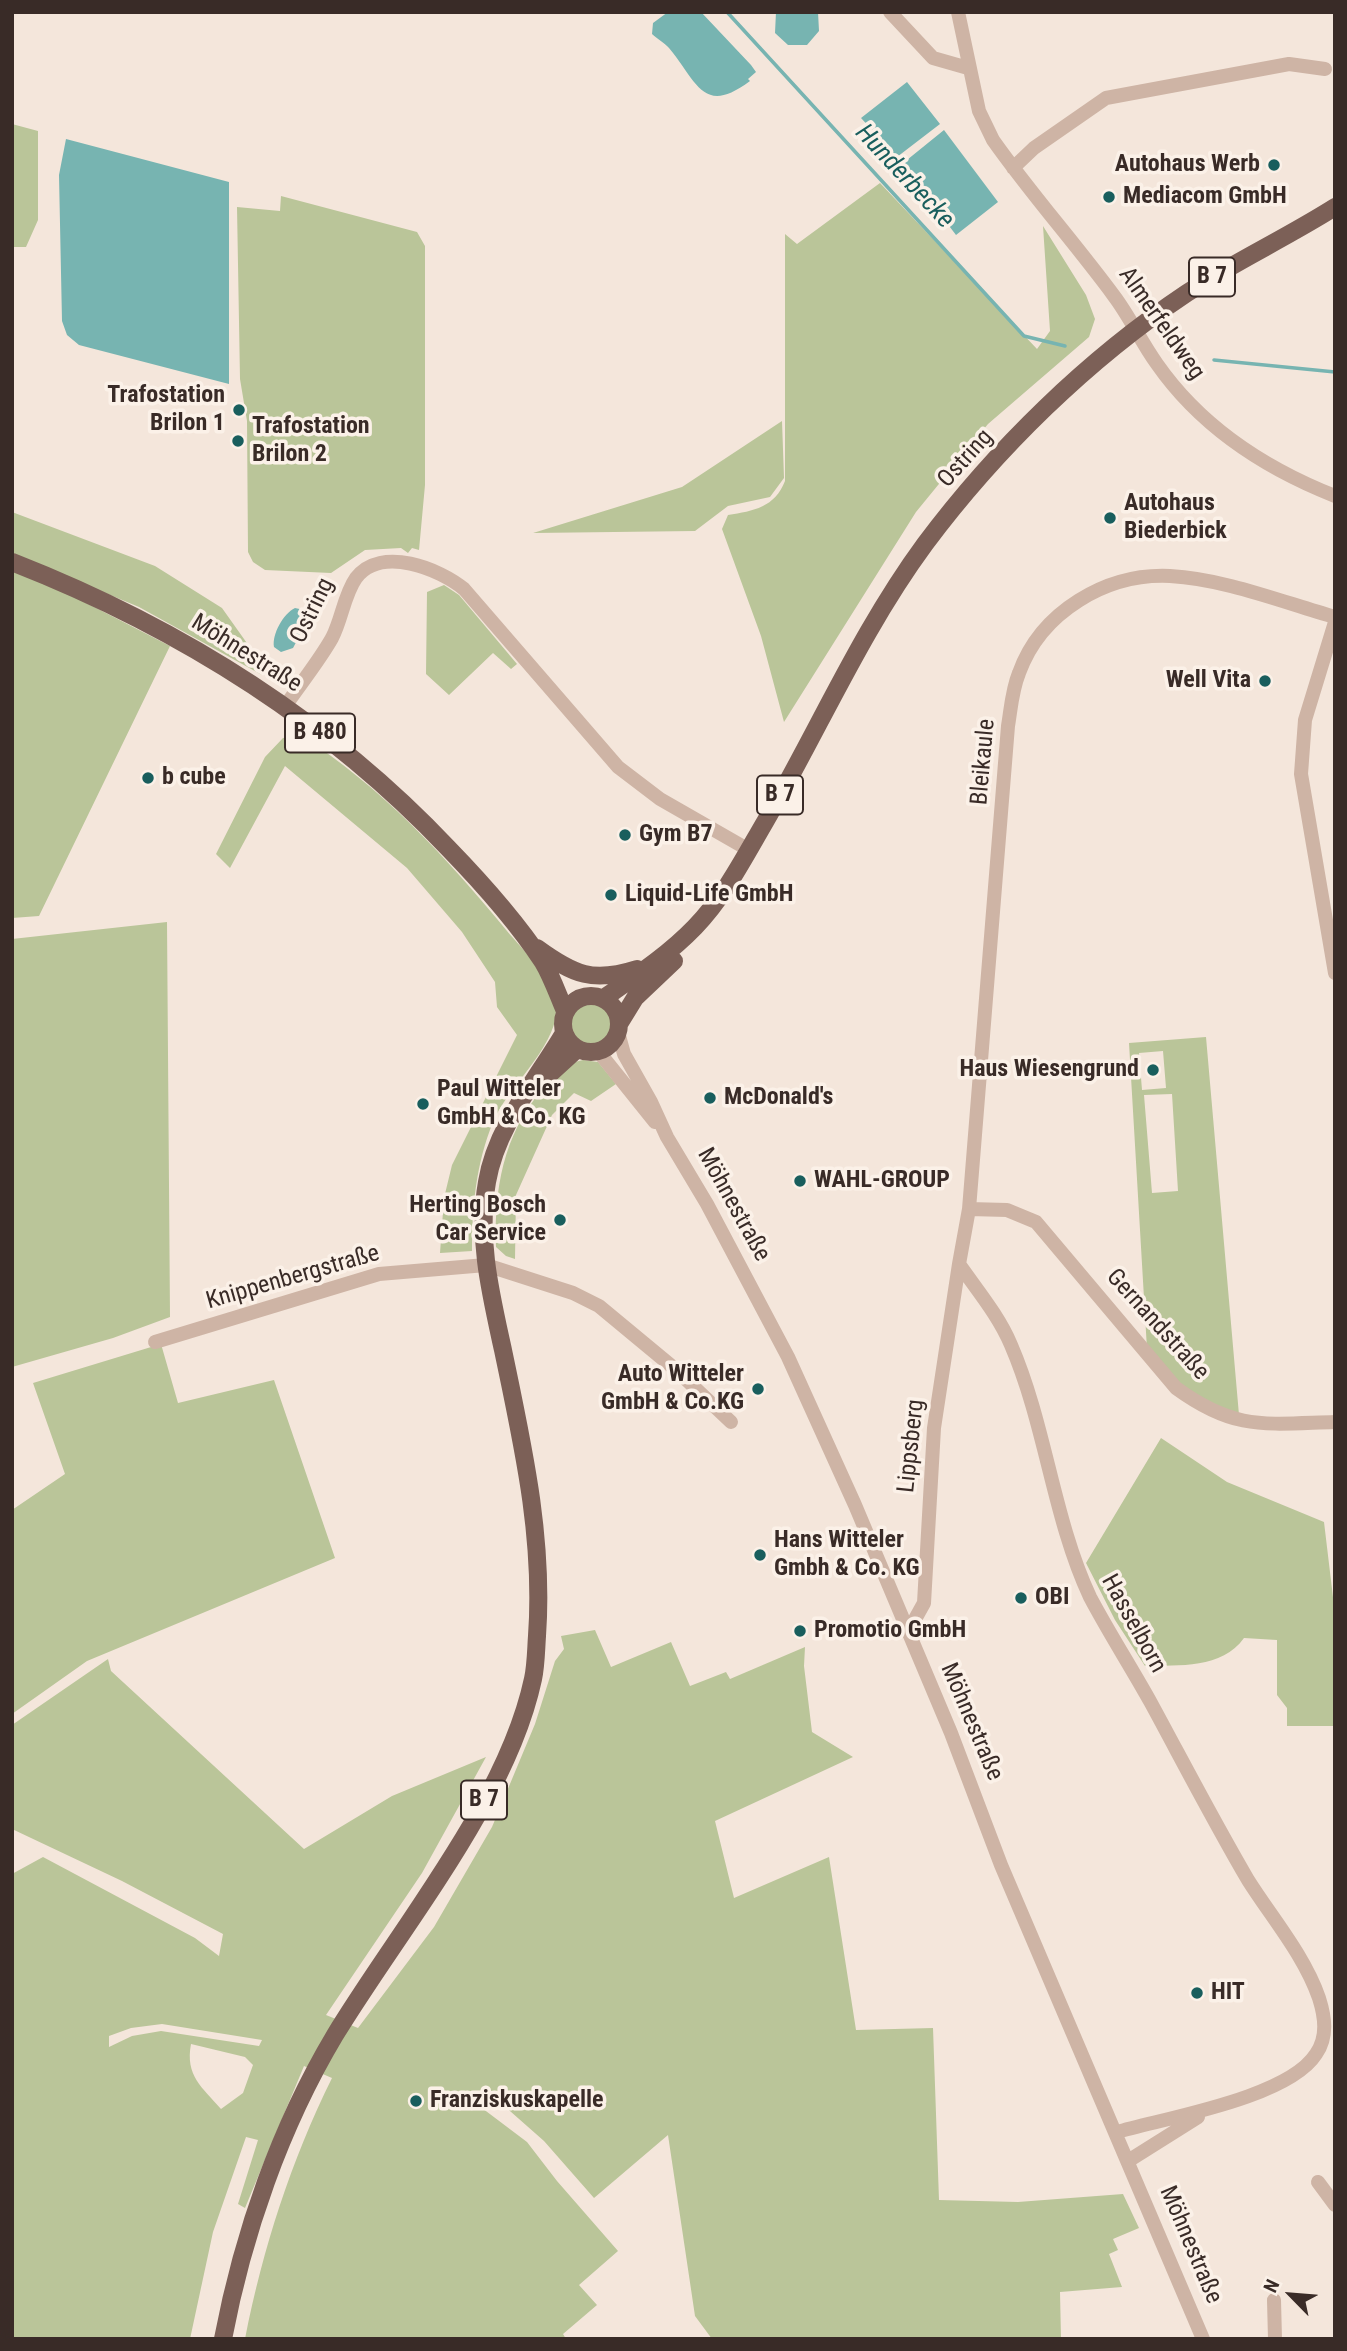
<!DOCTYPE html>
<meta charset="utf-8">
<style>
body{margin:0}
#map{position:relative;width:1347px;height:2351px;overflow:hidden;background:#f4e6db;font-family:"Roboto Condensed",sans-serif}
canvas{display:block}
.frame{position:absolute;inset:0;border:14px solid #392b27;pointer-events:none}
.north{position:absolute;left:1256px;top:2260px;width:70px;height:70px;-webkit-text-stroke:5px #fbf1e8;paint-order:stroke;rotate:295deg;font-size:19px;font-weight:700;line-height:28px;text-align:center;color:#392b27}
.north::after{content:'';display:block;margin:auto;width:24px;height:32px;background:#392b27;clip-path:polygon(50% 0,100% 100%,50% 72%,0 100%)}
</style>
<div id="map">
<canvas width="1347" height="2351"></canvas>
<div class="frame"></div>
<div class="north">N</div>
</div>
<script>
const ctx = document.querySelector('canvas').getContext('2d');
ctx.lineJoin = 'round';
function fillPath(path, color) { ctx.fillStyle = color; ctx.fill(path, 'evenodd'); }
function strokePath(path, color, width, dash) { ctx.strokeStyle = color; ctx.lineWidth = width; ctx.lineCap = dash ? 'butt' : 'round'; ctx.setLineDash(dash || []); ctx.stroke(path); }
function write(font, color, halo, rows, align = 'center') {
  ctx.font = font + ' "Roboto Condensed",sans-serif'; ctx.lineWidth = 7; ctx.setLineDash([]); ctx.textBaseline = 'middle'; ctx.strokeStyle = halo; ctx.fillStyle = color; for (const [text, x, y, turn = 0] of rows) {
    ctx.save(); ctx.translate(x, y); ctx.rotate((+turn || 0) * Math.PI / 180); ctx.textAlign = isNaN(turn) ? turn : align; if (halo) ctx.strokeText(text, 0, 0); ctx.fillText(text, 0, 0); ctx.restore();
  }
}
const green = new Path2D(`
 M 12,124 L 38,131 L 38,220 L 26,247 L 12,247 Z
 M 880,183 L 1037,349 L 1050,331 L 1043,226 L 1086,295 L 1095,319 L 1089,337 L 988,424 L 916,512 L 784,722 L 761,636 L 722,529 L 728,515 C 754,511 775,507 785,481 L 785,234 L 797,244 Z
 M 281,196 L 417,232 L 425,246 L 425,485 L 419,550 L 412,548 L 408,553 L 401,548 L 365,550 L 331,573 L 265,570 L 253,562 L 248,552 L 247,421 L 240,379 L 237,207 L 280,211 Z
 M 782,421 L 784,478 L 770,497 L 728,506 L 695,531 L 533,533 L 682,487 Z
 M 12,512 L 155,566 L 222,608 L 266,670 L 262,675 L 139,607 L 12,554 Z
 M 12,571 L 67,593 L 170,646 L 39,916 L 12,918 Z
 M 444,585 L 459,595 L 517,664 L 511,669 L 493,653 L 449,695 L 426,674 L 427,592 Z
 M 300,735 C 381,786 447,858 507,931 C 524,951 557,983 556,1012 C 555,1048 507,1088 493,1122 C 476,1164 472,1206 472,1251 L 440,1253 L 444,1198 L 452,1165 L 517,1035 L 497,1007 L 495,982 L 462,932 L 407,868 L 285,766 L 230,868 L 216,854 L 265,757 L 283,738 Z
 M 167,922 L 170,1317 L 113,1338 L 12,1367 L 12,939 Z
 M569 1023a22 22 0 1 1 44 0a22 22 0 1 1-44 0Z
 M 1206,1037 L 1239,1415 L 1188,1393 L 1147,1349 L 1129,1043 ZM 1163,1051 L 1166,1088 L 1142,1090 L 1139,1053 ZM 1172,1094 L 1178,1191 L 1152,1193 L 1144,1095 Z
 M 583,1060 L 598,1062 L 616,1084 L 591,1101 L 574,1093 L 552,1115 L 516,1195 L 515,1259 L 506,1256 L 496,1247 C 494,1190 503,1136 541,1091 C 552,1077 566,1063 583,1060 Z
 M 161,1344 L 178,1403 L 274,1380 L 335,1558 L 87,1661 L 12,1714 L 12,1510 L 65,1474 L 33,1383 Z
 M 1161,1438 L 1227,1482 L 1324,1522 L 1335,1614 L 1335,1726 L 1287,1726 L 1287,1708 L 1277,1695 L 1277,1640 L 1244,1638 C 1222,1669 1179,1665 1145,1666 L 1115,1620 L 1086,1563 Z
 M 595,1630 L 611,1667 L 671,1642 L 690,1686 L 726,1672 L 730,1679 L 805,1647 L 804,1666 L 812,1732 L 853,1757 L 715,1821 L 734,1898 L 829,1857 L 856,2030 L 933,2028 L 939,2200 L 1018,2202 L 1123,2194 L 1139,2228 L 1113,2239 L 1118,2250 L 1109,2254 L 1122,2287 L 1060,2292 L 1061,2339 L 712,2339 L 695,2316 L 668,2135 L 594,2198 L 544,2141 L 485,2089 L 470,2099 L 527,2142 L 557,2181 L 618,2251 L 579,2285 L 597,2305 L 563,2334 L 566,2339 L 245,2339 C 263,2248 291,2161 332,2078 L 304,2066 L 245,2208 L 238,2204 L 258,2140 L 246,2137 L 213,2232 L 190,2339 L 12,2339 L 12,1874 L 43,1857 L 195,1938 L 219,1956 L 223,1934 L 122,1881 L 12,1829 L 12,1725 L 108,1659 L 111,1671 L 304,1849 L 392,1796 L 486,1757 L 422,1873 L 326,2015 L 358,2028 L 434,1927 L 492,1827 L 535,1724 L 555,1661 L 564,1649 L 561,1636 ZM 162,2024 L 262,2040 L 259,2046 L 161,2031 L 132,2036 L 109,2047 L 109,2036 L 131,2028 ZM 191,2044 L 245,2057 L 253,2065 L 243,2093 L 221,2109 C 202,2087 185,2076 191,2044 Z`);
const water = new Path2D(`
 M 668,12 L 701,12 L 751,65 L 756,72 L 748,79 L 750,81 C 703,116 698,83 669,48 C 665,43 657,39 652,34 L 653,23 Z
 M 776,12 L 818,12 L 819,31 L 807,45 L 788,45 L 775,33 Z
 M 907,82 L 940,124 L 897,157 L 861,118 Z
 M 944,130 L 998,202 L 956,235 L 902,164 Z
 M 66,139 L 229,182 L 229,384 L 79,345 L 67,335 L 62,321 L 59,175 Z
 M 295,608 L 304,610 L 308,620 L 293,648 L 281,652 L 274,647 C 272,634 283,614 295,608 Z`);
const stream = new Path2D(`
 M 727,12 L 1024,336 L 1065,346
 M 1214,360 L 1335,372`);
const minor = new Path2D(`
 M 890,12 L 933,58 L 968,68
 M 958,12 L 979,111 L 993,140 C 1031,194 1075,243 1114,296 C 1130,317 1141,342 1157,364 C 1201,427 1264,468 1335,496
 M 1013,168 L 1034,148 L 1106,98 L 1289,64 L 1325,69
 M 1335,622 L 1305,720 L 1301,774 L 1335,973
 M 286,705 C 301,683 319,661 332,638 C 342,619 344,595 356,578 C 381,545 440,569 464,589 L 618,767 L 660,799 L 749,850
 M 618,1032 L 624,1054 L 651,1102 L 667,1137 L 707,1204 L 788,1357 L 855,1505 L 951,1733 L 1001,1865 L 1203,2339
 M 598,1051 L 655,1122
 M 969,1209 L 1007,1210 L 1036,1222 L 1176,1388 C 1235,1431 1265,1424 1335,1422
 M 155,1342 L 379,1274 L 486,1265 L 573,1293 L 599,1306 L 675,1369 L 731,1422
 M 904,1624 L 914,1621 L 924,1603 L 934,1428 L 959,1264
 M 1117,2132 C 1165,2118 1288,2098 1316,2054 C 1328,2037 1325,2017 1319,1998 C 1304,1955 1272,1918 1248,1880 C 1214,1822 1183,1762 1151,1703 C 1131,1667 1109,1633 1090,1597 C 1053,1518 1046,1426 1011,1345 C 999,1316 977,1290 959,1264 L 969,1209 L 1008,726 C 1011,708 1012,690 1019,673 C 1041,612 1106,573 1170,576 C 1225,579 1282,602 1335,617
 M 1128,2161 L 1198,2117
 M 1318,2182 L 1335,2205
 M 1274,2300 L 1275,2339`);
const major = new Path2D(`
 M 12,562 C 178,627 325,718 448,848 C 482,883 516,921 543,962 C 552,977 558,995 565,1011
 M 537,948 C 574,975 593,983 637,969
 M563 1024a28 28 0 1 1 56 0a28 28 0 1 1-56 0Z
 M 604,998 C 636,976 668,955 695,927 C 724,897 744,858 765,822 C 819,729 861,631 925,544 C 996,449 1088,359 1187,293 C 1234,262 1286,238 1335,207
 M 619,1024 L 635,998 L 674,961
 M 543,1080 L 577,1049
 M 223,2339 C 243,2234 280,2127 335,2035 C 400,1928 507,1801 533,1679 C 536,1665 536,1650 537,1636 C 544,1538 523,1446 503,1350 C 491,1295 477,1239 487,1182 C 496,1127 536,1080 564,1033`);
const markers = [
 [1274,165,7,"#195e5d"],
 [1109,197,7,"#195e5d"],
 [239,410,7,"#195e5d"],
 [238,441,7,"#195e5d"],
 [1110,518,7,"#195e5d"],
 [1265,681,7,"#195e5d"],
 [148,778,7,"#195e5d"],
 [625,835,7,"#195e5d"],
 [611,895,7,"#195e5d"],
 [1153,1070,7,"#195e5d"],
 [710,1098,7,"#195e5d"],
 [423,1104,7,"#195e5d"],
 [800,1181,7,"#195e5d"],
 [560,1220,7,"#195e5d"],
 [758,1389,7,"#195e5d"],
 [760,1555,7,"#195e5d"],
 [1021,1598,7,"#195e5d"],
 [800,1631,7,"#195e5d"],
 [1197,1993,7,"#195e5d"],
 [416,2101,7,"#195e5d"]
];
const shields = [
 [1212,277,46],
 [320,733,70],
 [780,795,46],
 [484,1800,46]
];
const shieldNames = [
 ["B 7",1212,277],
 ["B 480",320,733],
 ["B 7",780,795],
 ["B 7",484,1800]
];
const poiNames = [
 ["Autohaus Werb",1260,165,"right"],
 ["Mediacom GmbH",1123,197],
 ["Trafostation",225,396,"right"],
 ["Brilon 1",225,424,"right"],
 ["Trafostation",252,427],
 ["Brilon 2",252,455],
 ["Autohaus",1124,504],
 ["Biederbick",1124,532],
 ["Well Vita",1251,681,"right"],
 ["b cube",162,778],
 ["Gym B7",639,835],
 ["Liquid-Life GmbH",625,895],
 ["Haus Wiesengrund",1139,1070,"right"],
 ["Paul Witteler",437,1090],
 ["GmbH & Co. KG",437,1118],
 ["McDonald's",724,1098],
 ["WAHL-GROUP",814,1181],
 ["Herting Bosch",546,1206,"right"],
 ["Car Service",546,1234,"right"],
 ["Auto Witteler",744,1375,"right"],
 ["GmbH & Co.KG",744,1403,"right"],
 ["Hans Witteler",774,1541],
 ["Gmbh & Co. KG",774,1569],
 ["OBI",1035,1598],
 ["Promotio GmbH",814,1631],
 ["HIT",1211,1993],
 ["Franziskuskapelle",430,2101]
];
const streetNames = [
 ["Almerfeldweg",1161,324,55],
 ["Ostring",966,459,-48],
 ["Ostring",313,611,-64],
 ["Möhnestraße",246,654,32],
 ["Bleikaule",984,762,-85],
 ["Möhnestraße",733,1205,61],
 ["Knippenbergstraße",293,1278,-16],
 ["Gernandstraße",1157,1325,48],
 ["Lippsberg",912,1446,-84],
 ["Hasselborn",1133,1624,61],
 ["Möhnestraße",971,1722,67],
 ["Möhnestraße",1190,2245,67]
];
const waterNames = [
 ["Hunderbecke",904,177,47]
];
fillPath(green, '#bac599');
fillPath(water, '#77b4b1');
strokePath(stream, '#77b4b1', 3.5);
strokePath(minor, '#ceb4a5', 14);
strokePath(major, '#7c6057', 18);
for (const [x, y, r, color] of markers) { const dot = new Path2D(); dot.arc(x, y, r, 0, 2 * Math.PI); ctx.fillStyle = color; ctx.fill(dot); strokePath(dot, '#fbf1e8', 2.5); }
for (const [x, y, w] of shields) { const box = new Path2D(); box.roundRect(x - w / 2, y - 19.5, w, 39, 5); ctx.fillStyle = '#fbf1e8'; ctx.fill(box); strokePath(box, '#392b27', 2); }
write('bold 23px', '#392b27', null, shieldNames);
write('bold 24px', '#392b27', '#fbf1e8', poiNames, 'left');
write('24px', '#392b27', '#fbf1e8', streetNames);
write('italic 26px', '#195e5d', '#fbf1e8', waterNames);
</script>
